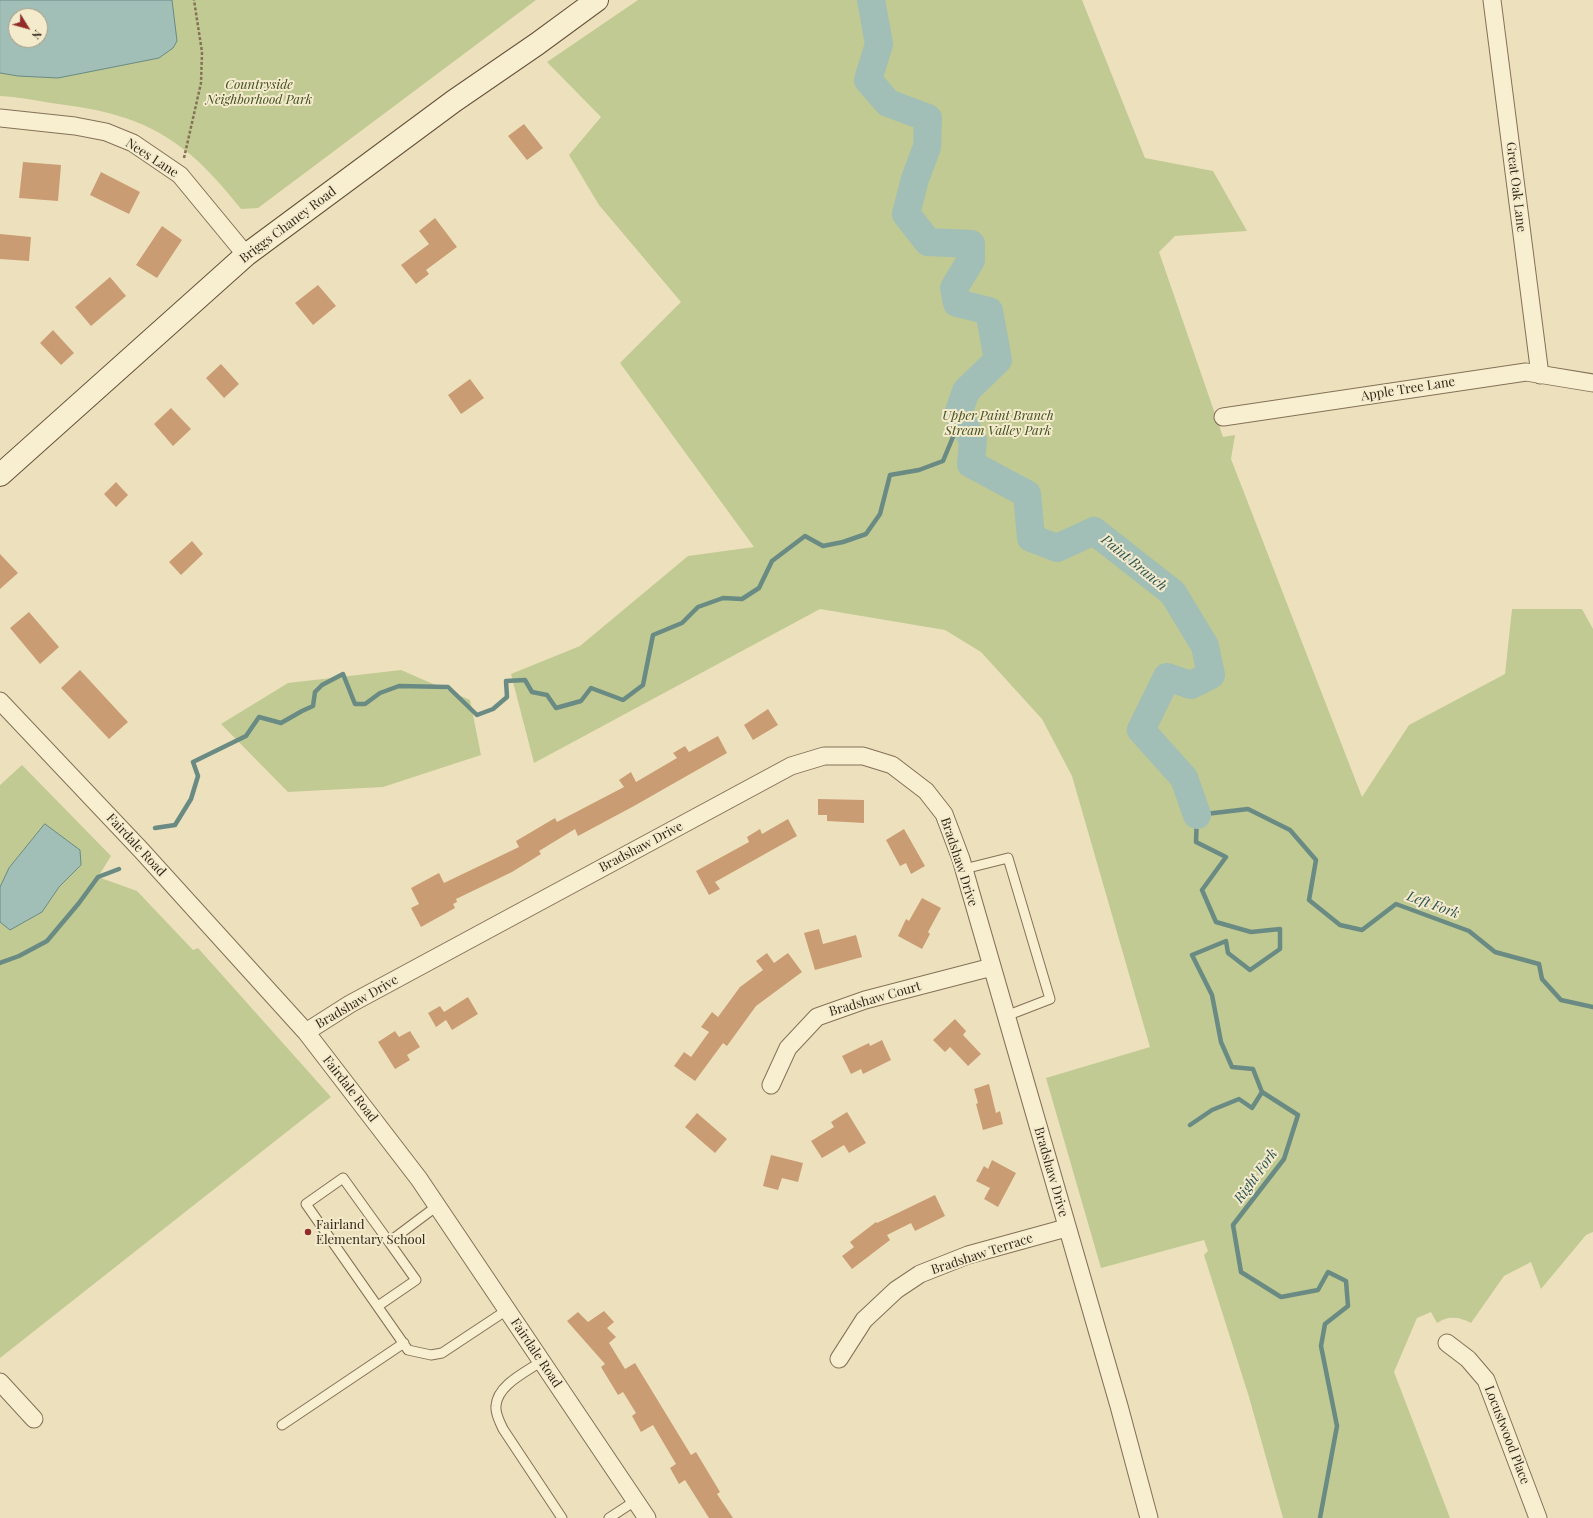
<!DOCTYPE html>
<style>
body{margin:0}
#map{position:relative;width:1593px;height:1518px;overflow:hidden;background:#ede1bd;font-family:"Playfair Display",serif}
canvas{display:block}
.north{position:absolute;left:8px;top:8px;width:40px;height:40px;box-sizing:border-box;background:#f4ebcd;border:1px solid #a79d86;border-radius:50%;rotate:127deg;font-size:11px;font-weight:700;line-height:16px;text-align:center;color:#34281b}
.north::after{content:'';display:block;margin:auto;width:14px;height:18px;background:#922c28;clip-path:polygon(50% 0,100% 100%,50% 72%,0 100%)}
</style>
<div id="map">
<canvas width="1593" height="1518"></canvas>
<div class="north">N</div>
</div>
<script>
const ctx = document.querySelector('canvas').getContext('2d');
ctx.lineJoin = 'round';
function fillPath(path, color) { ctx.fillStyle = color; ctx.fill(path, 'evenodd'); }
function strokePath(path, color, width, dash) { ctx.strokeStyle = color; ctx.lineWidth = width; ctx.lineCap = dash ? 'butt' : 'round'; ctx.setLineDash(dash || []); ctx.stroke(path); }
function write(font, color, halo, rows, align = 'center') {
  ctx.font = font + ' "Playfair Display",serif'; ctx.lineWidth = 4; ctx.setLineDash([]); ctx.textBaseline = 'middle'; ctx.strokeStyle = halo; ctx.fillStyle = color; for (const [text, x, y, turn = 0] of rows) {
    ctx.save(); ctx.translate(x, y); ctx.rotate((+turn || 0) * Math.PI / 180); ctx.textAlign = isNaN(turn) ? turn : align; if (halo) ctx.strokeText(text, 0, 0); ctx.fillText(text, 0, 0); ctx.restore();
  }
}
const green = new Path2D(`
 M 0,0 L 536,0 L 258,208 L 241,209 C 223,187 205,165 182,148 C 142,117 99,109 51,103 C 34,100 17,97 0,96 ZM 16,16 L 40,16 L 40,40 L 16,40 Z
 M 638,0 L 1082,0 L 1145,158 L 1213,171 L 1247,231 L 1175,236 L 1159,252 L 1223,437 L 1235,435 L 1231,459 L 1362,797 L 1409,725 L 1505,674 L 1512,609 L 1582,609 L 1593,629 L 1593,1232 L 1586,1235 L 1541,1289 L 1531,1262 L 1504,1276 L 1471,1323 C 1460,1317 1448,1315 1437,1323 L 1431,1312 L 1417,1318 L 1394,1372 L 1450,1518 L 1283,1518 L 1249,1397 L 1204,1255 L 1208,1251 L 1204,1240 L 1101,1268 L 1046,1078 L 1150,1047 L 1072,776 L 1042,719 L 981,652 L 945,630 L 820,609 L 534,763 L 511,674 L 580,646 L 688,556 L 754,547 L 620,363 L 681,302 L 599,205 L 569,155 L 601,117 L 547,62 Z
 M 401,670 L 470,700 L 481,755 L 383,787 L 288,792 L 221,724 L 288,683 Z
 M 22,765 L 111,856 L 98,877 L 137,891 L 193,950 L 198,948 L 331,1097 L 0,1358 L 0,785 Z`);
const water = new Path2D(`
 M 0,0 L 172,0 L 177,41 L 173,48 L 159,58 L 58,78 L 18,76 L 0,73 ZM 16,16 L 40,16 L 40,40 L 16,40 Z
 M 45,824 L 80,850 L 81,865 L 59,887 L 42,912 L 10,930 L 0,922 L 0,887 L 9,868 Z`);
const stream = new Path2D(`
 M 155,828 L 175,825 L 191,799 L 198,776 L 193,762 L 246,736 L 259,717 L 281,723 L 302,711 L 313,706 L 315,692 L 322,685 L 343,674 L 355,704 L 365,704 L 380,693 L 399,686 L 448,687 L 477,715 L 493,709 L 507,697 L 506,681 L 525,680 L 532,692 L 547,695 L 556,708 L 581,701 L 591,688 L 623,700 L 643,685 L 653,635 L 682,623 L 698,607 L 723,598 L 742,599 L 759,588 L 772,561 L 805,536 L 823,546 L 843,542 L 866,534 L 880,514 L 890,475 L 919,470 L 943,461 L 955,432 L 958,414
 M 0,963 L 19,956 L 47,941 L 79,903 L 98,877 L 119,869
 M 1190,1125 L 1212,1110 L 1239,1099 L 1252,1108 L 1262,1092
 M 1320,1518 L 1337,1426 L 1321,1346 L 1325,1324 L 1348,1306 L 1346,1281 L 1328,1272 L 1318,1290 L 1281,1297 L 1241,1272 L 1233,1225 L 1284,1159 L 1298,1115 L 1262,1092 L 1253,1069 L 1232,1067 L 1221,1042 L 1212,995 L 1192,955 L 1226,941 L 1228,953 L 1250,970 L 1280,949 L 1280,929 L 1251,932 L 1216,922 L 1202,890 L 1226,857 L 1196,842 L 1197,815 L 1248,809 L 1290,830 L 1316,860 L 1309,900 L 1340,925 L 1362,930 L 1396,904 L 1469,931 L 1495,952 L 1539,964 L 1542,979 L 1561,1000 L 1593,1007`);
const river = new Path2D(`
 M 871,0 L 879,44 L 868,80 L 888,103 L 928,118 L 927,147 L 915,179 L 906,214 L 928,242 L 971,244 L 971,260 L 954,288 L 957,303 L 989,311 L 998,360 L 966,391 L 958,414 L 973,440 L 971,464 L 1027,494 L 1031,538 L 1057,548 L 1094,531 L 1173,593 L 1205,646 L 1211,675 L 1191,685 L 1167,677 L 1141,730 L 1184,778 L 1197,815`);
const building = new Path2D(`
 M 524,124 L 543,148 L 527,160 L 508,136 Z
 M 23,162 L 61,165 L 58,201 L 19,198 Z
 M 101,172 L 140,192 L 129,214 L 90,195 Z
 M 435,218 L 457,247 L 426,270 L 429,274 L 416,284 L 401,265 L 429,244 L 419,231 Z
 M 162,226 L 182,240 L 157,278 L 136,265 Z
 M 0,234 L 31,237 L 29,261 L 0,259 Z
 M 110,277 L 126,296 L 91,326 L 75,307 Z
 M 318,285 L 336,306 L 313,325 L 295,303 Z
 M 53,330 L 74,353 L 61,365 L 40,343 Z
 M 221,364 L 239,384 L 224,398 L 206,378 Z
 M 470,379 L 484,398 L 461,414 L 448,395 Z
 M 171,408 L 191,429 L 173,446 L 154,424 Z
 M 116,482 L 128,495 L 116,507 L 104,494 Z
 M 192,541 L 203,554 L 181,575 L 169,562 Z
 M 0,554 L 18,573 L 0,589 Z
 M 29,612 L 59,647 L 40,664 L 10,628 Z
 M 80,670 L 128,722 L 109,739 L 61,688 Z
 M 768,709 L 778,725 L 753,740 L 744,725 Z
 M 718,736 L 727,753 L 634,806 L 578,836 L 575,829 L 539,851 L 541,854 L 512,872 L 456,899 L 457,902 L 453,904 L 455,908 L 421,927 L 411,908 L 419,904 L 411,888 L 439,873 L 444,883 L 519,847 L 516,841 L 555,818 L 557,822 L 624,787 L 619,780 L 631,772 L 636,782 L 677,758 L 673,753 L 685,746 L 689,752 Z
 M 818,799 L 864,800 L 864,823 L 827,821 L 827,815 L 818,815 Z
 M 788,819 L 797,836 L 715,882 L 720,889 L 709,895 L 696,871 L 749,842 L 747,837 L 760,829 L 762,834 Z
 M 904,829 L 925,866 L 911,874 L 906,863 L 900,866 L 886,840 Z
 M 922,898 L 941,908 L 928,932 L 930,934 L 922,949 L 898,936 L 906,919 L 909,921 Z
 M 819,929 L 823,944 L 856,935 L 862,957 L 815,970 L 804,933 Z
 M 767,953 L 774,963 L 788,953 L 802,972 L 756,1006 L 727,1046 L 723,1043 L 695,1081 L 674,1066 L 684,1052 L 691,1057 L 709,1032 L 701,1027 L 712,1012 L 718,1017 L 740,987 L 763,970 L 756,961 Z
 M 468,997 L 478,1014 L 452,1030 L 446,1020 L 436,1027 L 428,1013 L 440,1006 L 444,1012 Z
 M 955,1019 L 966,1031 L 963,1035 L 981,1054 L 968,1066 L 950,1047 L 945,1052 L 933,1040 Z
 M 395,1031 L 399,1037 L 410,1031 L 420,1047 L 407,1055 L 410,1060 L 395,1069 L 378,1042 Z
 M 882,1040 L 891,1060 L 863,1074 L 861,1069 L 851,1074 L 842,1056 L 869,1043 L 870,1046 Z
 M 989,1084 L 996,1113 L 1000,1111 L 1003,1124 L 983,1130 L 976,1104 L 978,1103 L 974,1089 Z
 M 847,1112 L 866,1143 L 849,1153 L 844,1145 L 822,1158 L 811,1141 L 834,1127 L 831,1122 Z
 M 697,1113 L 727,1139 L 715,1153 L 685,1127 Z
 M 771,1155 L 803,1163 L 798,1182 L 782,1178 L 778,1190 L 763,1186 Z
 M 992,1160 L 1016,1173 L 998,1207 L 984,1199 L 990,1188 L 976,1181 L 984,1166 L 988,1169 Z
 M 935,1195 L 945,1216 L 915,1231 L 911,1223 L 887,1235 L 890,1240 L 852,1269 L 842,1256 L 854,1247 L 850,1242 L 876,1222 L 877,1223 Z
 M 604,1311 L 614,1322 L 607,1328 L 616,1337 L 609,1343 L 625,1369 L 635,1363 L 691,1455 L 696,1452 L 720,1492 L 717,1494 L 733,1518 L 709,1518 L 685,1480 L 679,1484 L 670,1468 L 676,1464 L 653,1425 L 641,1432 L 632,1416 L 636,1413 L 623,1392 L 618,1395 L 601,1367 L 605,1364 L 567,1321 L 578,1312 L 588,1322 Z`);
const path = new Path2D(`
 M 184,158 L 201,83 L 202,52 L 194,0`);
const lane = new Path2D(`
 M 964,869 L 1008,858 L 1050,999 L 1006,1016
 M 437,1206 L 389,1242 L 343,1178 L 306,1204 L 408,1350 L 431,1355 L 442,1353 L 507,1310
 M 378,1306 L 416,1280 L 389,1242
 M 542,1361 C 526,1372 497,1385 496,1406 C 495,1414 500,1422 503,1429 L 562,1518
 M 282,1425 L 404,1343
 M 609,1518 L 635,1501`);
const street = new Path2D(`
 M 1492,0 L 1540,375
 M 0,118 L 75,126 L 106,132 L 133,143 L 180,175 L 246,255
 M 1223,417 L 1526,372 L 1593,383
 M 0,701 L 141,850 L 306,1032 L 419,1179 L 647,1518
 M 306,1032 L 350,1004 L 791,766 L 824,756 L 863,756 L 892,765 L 926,791 L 944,814 L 961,859 L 1119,1406 L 1149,1518
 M 771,1085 L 788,1048 L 817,1017 L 865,1000 L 992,967
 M 1447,1343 L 1468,1359 L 1486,1380 L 1538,1518
 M 839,1359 L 864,1320 L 896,1290 L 920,1274 L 968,1255 L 1066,1228
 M 0,1382 L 34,1419`);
const secondary = new Path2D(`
 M 0,475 L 246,255 L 454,101 L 537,44 L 597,0`);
const markers = [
 [308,1232,4,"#922c28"]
];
const parkNames = [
 ["Countryside",259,85],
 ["Neighborhood Park",259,100],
 ["Upper Paint Branch",998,416],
 ["Stream Valley Park",998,431]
];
const streetNames = [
 ["Nees Lane",152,158,33],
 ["Great Oak Lane",1516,187,83],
 ["Briggs Chaney Road",288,225,-37],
 ["Apple Tree Lane",1408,389,-9],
 ["Fairdale Road",136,845,47],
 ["Bradshaw Drive",641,847,-28],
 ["Bradshaw Drive",959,862,72],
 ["Bradshaw Court",875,999,-16],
 ["Bradshaw Drive",357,1002,-30],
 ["Fairdale Road",350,1089,52],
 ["Bradshaw Drive",1051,1172,74],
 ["Bradshaw Terrace",982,1254,-18],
 ["Fairdale Road",536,1353,56],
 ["Locustwood Place",1507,1435,69]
];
const poiNames = [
 ["Fairland",316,1225],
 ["Elementary School",316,1240]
];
const waterNames = [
 ["Paint Branch",1134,563,39],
 ["Left Fork",1433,905,20],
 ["Right Fork",1256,1176,-54]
];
fillPath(green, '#c1ca92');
fillPath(water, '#a1beb7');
strokePath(water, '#698b84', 1);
strokePath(stream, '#698b84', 4.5);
strokePath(river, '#a1beb7', 28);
fillPath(building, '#ca9c73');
strokePath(lane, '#847157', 11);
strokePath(street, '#847157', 19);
strokePath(secondary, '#66523a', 24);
strokePath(path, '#847157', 2.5, [3, 2]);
strokePath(lane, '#f8eed0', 9);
strokePath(street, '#f8eed0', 17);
strokePath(secondary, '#f8eed0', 22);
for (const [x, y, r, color] of markers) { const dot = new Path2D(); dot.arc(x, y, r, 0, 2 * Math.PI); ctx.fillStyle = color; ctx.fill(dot); strokePath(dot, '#f4ebcd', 1.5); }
write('italic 13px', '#425022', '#f4ebcd', parkNames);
write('13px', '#34281b', '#f4ebcd', streetNames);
write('13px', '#34281b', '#f4ebcd', poiNames, 'left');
write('italic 14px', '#2b5353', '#f4ebcd', waterNames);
</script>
